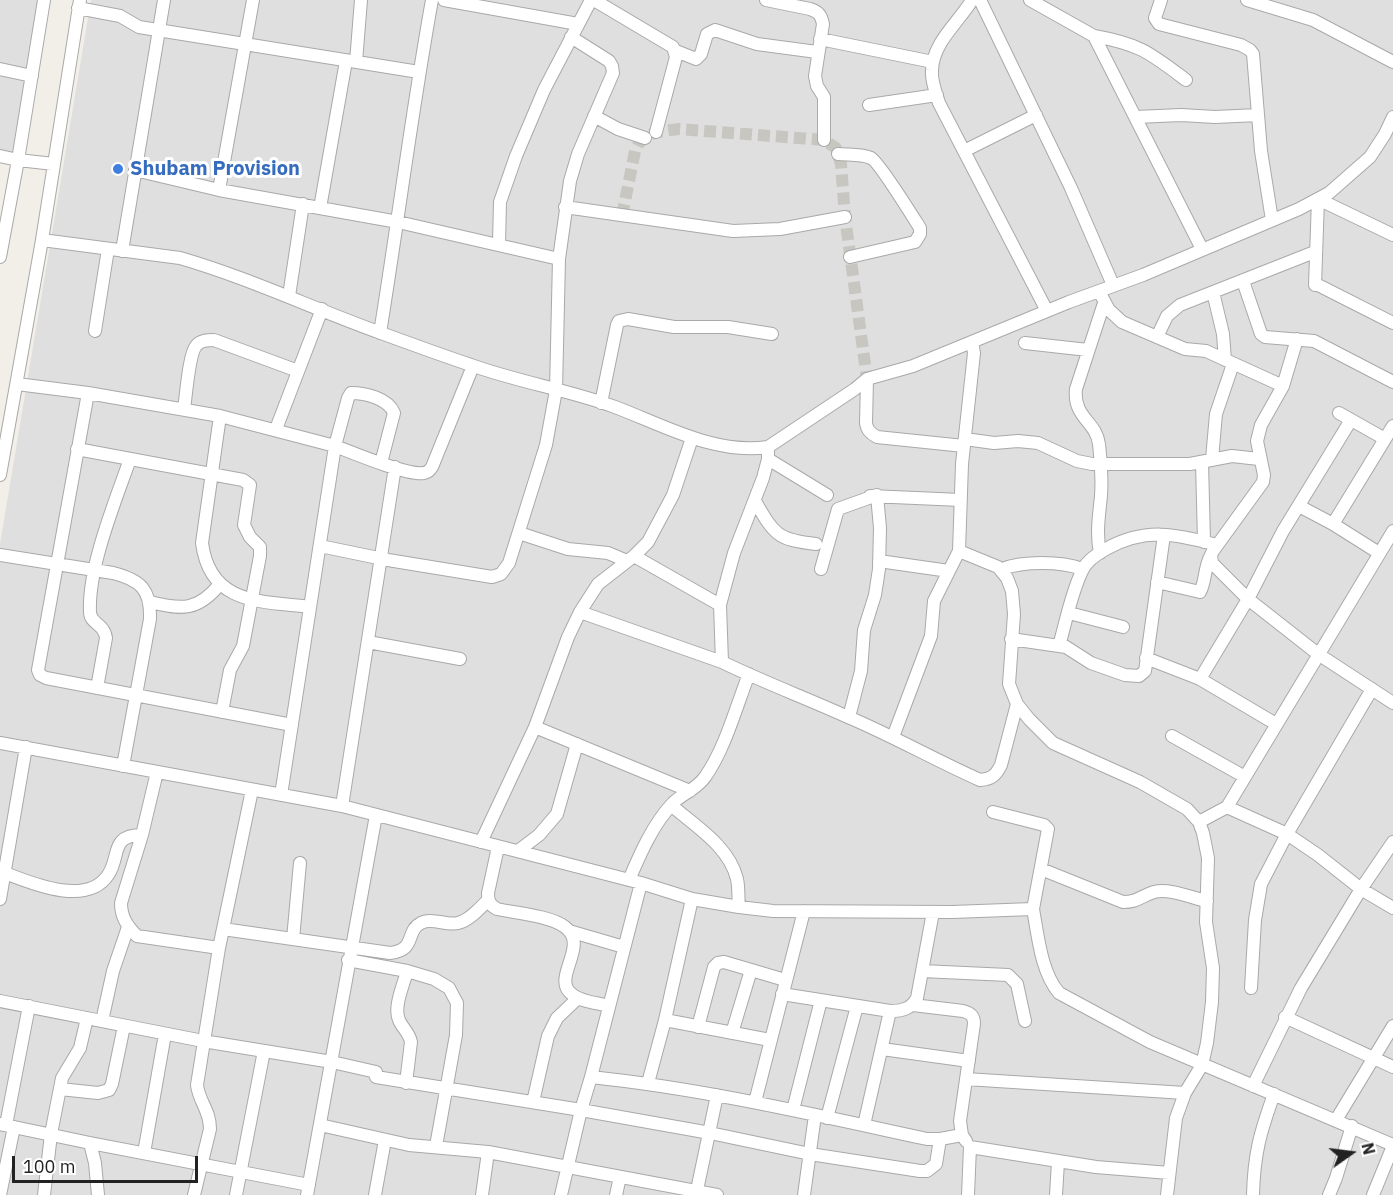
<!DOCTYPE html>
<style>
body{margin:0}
#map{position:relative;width:1393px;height:1195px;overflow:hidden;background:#f2efe9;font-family:"IBM Plex Sans",sans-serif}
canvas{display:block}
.north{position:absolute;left:1321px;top:1123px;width:60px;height:60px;-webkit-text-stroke:4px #fff;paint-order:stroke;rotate:76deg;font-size:16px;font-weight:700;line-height:24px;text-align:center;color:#222}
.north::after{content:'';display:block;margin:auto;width:21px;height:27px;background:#222;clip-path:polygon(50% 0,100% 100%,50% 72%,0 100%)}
.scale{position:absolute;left:12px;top:1156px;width:186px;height:27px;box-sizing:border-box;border:3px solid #222;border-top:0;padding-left:8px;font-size:18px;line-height:21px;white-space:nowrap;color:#222;-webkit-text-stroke:4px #fff;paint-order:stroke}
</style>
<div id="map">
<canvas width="1393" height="1195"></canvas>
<div class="north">N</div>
<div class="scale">100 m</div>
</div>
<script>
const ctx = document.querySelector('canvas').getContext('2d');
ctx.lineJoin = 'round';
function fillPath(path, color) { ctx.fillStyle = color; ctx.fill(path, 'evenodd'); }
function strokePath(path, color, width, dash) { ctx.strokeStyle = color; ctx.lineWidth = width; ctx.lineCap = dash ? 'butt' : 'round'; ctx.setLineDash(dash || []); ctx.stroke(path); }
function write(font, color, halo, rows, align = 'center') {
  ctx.font = font + ' "IBM Plex Sans",sans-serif'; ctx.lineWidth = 6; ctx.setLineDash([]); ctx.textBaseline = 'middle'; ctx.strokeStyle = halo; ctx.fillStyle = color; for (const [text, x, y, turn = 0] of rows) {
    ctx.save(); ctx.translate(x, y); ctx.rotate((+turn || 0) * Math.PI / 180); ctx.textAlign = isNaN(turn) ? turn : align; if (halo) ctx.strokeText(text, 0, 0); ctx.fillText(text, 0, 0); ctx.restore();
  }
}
const residential = new Path2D(`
 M 0,0 L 42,0 L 15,153 L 0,150 Z
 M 91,0 L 1393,0 L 1393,1195 L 0,1195 L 0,544 Z`);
const minorTunnel = new Path2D(`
 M 622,216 L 635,151 L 639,143 L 646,137 L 656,132 L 679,129 L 824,140 L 836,148 L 841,164 L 845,217 L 867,379`);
const minor = new Path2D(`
 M 444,0 L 578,24
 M 594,0 L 673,47 L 676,57 L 656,132
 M 766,0 L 810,9 C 819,12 821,15 823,24 L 815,76 L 817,86 L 824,97 L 824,140
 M 972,0 C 959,22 933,42 932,70 C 931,81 936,93 939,103 L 1047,311
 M 980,0 L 1071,188 L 1113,285
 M 1030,0 L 1094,36 L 1202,249
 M 1161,0 L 1155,18 L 1159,24 L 1241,45 L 1250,50 L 1253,54 L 1261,151 L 1272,220
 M 1247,0 L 1313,20 L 1393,62
 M 78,8 L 120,16 L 139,27 L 419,72
 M 1094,36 C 1140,44 1150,53 1186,80
 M 820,39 L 933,62
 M 676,51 L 696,59 L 701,54 L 707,34 L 715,30 L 757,44 L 817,52
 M 356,62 L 361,0
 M 0,69 L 32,76
 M 869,105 L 937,95
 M 594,116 L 618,129 L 645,138
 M 1136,117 L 1181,115 L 1215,117 L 1258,115
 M 964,151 L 1036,115
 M 838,154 C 849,155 862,154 871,158 C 879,162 913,217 920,228 L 920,234 L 915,242 L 850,257
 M 0,156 L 18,160 L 54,164
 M 135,170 L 219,190 L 398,222 L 559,259
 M 219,190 L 253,0
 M 565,207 L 733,231 L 780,229 L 845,217
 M 320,208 L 346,61
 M 42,240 L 180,258 C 249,278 314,309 381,333 C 411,344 441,355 471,365 C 518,382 569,390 615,407 C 663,425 715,455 768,447 L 855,389 L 867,379 L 913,366 L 1069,302 L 1143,275 L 1299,209 L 1329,193 L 1370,157 L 1385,134 L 1393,117
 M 499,244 L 500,202 L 516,156 L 544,90 L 591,0
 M 122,251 L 164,0
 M 0,257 L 18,160 L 44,0
 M 1243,281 L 1261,334 L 1265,337 L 1314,341 L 1393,382
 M 1315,285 L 1318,199 L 1393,235
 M 1318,285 L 1393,323
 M 1213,292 L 1223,334 L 1225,360
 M 289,296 L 303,204
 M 1102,297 L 1109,310 L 1122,322 L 1185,349 L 1206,351 L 1283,386
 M 95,331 L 108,249
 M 380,333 C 398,222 412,110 432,0
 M 1157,337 L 1167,316 L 1180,305 L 1312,253
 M 1297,339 L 1283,386 L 1261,425 L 1257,441 L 1264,475 L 1263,482 L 1213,551 L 1211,555 L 1212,563 L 1248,599 L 1318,654 L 1393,703
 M 972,342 L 974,353 L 962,464 L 959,551 L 998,567 L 1007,578 L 1012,591 L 1014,614 L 1009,684 L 1017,704 L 1029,719 L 1053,743 L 1140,782 L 1187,809 L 1199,822 L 1203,833 L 1208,858 L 1206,922 L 1213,968 L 1212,1002 L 1207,1043 L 1202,1065 L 1185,1093 L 1176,1118 L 1167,1195
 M 1025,343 L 1088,350
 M 867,379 L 866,423 C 867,430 870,433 877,437 L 964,446
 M 17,384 L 88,393 L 220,416 L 335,446 L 348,398 L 351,393 C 365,393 388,398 394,413 L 381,463
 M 88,393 L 38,670 L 40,675 L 46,678 L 292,725
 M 601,403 L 617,325 L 619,321 L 628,319 L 674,327 L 728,327 L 772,334
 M 184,409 C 186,396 189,354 196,346 C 200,340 208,340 214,340 L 298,371
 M 1339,413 L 1385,439
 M 220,416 L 202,543 C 210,605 261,601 310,607
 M 276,429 L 322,309
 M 965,439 L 994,443 L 1018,441 L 1038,443 L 1077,461 L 1092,464 L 1190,464 L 1232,456 L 1259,459
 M 768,447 L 768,459 L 763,478 L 734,553 L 720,605 L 722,662 C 763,682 806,698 848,717 C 893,736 935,760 980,780 C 992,779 996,775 1001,765 L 1017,704
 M 77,449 L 243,480 L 250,485 L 244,525 L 250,537 L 260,547 L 260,556 L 243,646 L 230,670 L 222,712
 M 768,459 L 827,495
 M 1212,459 L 1216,414 L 1233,364
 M 1202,462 L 1204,542
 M 0,475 L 42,240 L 80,0
 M 870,496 L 961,500
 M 755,501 C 774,534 777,540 816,544
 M 1299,506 L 1333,524 L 1379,553
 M 1333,524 L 1393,426
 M 519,533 L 568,549 L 608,553 L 627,561
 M 320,546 L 388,560 L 492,577 L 501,574 L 509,563 L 546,445 L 556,390 L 559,259 L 570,181 L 578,154 L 613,73 L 612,66 L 609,61 L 571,37
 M 1100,553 C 1096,533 1099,516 1101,496 C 1102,480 1101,460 1099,444 C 1096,421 1073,418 1076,389 L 1104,303
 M 0,555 L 113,573 C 141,580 151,590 150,619 L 123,766
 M 634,556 L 720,605
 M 879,561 L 949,571
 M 821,569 L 838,509 L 877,495 L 880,528 L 879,569 L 875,595 L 864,630 L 861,671 L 849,717
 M 1002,569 C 1023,561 1061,561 1082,569
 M 1157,582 L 1200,592 C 1206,581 1204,567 1211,555
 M 150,602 C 182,610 198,611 220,584
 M 580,612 L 722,662
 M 1069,613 L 1123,627
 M 1011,639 L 1066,647 L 1091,663 L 1125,675 L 1139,676 L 1145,671 L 1164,535
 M 368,642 L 460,659
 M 1059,646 C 1066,621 1071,594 1082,571 C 1086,561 1097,554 1106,549 C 1145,527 1176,534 1217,545
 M 1146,658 L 1200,679 L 1276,724
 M 1200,679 L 1248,599 L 1283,531 L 1351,420
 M 97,688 L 106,638 C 104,623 90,624 90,612 C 88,567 115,502 130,459
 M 535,727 L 690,791
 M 1172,736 L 1245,777
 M 893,737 L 931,636 L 934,601 L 959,551
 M 0,743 L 342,806 L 641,883 L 692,899 L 739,907 L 773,911 L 952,912 L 1033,909 C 1038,936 1041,972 1059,993 L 1150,1042 L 1393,1145
 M 157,772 L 142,835 L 121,903 C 121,917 127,926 137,936 L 219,948
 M 281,795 L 335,446 C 353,453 408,476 424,473 C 428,472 429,471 432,467 L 473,366
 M 671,805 C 695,826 729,846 737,879 C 739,888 738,898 739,907
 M 342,806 L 395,467
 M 1227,807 L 1393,531
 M 993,812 L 1044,825 L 1048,829 L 1033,909
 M 1199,822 L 1227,807 L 1287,834 L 1318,855 L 1361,889 L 1393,908
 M 481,842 L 535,727 L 568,637 L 580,612 L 598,584 L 634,556 L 648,542 L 673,495 L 692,438
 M 498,847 L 488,893 C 488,902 490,905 497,909 C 516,913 551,916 565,927 C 591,946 549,979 573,995 C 582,1002 598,1003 609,1006
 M 518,851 L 539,835 L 557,814 L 577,744
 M 1041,869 L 1123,902 C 1138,902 1141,896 1154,892 C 1170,888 1192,898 1207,901
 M 5,873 C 31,883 87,907 108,875 C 121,857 109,835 142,835
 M 629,880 C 640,854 653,824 673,803 C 683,793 697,789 705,777 C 725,749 736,707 749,674
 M 0,899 L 26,747
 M 223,929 L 390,953 C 417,950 405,931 421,923 C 431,917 447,926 458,923 C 470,920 480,908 488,900
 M 569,931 L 624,947
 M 293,939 L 300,863
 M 348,960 L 407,971 L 434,979 L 449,988 L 457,1003 L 456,1035 L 436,1146
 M 922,971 L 1008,975 L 1017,984 L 1025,1021
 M 1251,988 L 1255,920 L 1261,884 L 1287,834 L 1372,689
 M 782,994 L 890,1011 C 902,1011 911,1009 917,998 L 933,912
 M 0,1001 L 203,1041 L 332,1062 L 376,1072
 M 913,1005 L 963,1011 C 971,1013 974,1016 974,1024 L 960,1121 L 962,1135 L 966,1141
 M 1285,1017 L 1393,1067
 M 665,1020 L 770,1040
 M 102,1021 L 113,971 L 128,927
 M 698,1027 L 714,967 L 718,963 L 724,962 L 785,980
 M 732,1033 L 751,970
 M 882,1049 L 969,1061
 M 376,1077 L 581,1110 L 710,1133 L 810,1154 L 920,1171 L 927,1171 L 936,1164 L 940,1139
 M 591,1077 C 705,1089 816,1115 927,1139 L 940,1139 L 962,1135
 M 966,1079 L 1185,1093
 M 406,1083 L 411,1042 C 409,1032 402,1028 399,1020 C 393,1007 404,984 407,971
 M 648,1083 L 665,1020 L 692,899
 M 1253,1086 L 1301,988 L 1361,889 L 1393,842
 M 60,1089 L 98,1093 L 109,1090 L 112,1084 L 124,1026
 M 533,1102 L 548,1036 L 557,1018 L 578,998
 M 755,1102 L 804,911
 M 793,1110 L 821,1000
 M 827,1118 L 857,1006
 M 1336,1120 L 1393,1026
 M 0,1124 L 90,1143 L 309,1185
 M 6,1125 L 29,1006
 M 320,1125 L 409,1145 L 488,1152 L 717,1195
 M 864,1125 L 890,1011
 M 90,1143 L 95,1163 L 98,1195
 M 144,1153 L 165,1034
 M 0,1195 L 14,1127
 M 44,1195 L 51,1134 L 62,1078 L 80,1048 L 87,1018
 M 194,1195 L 210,1129 C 210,1110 199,1102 197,1085 L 219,948 L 252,790
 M 236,1195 L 264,1051
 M 307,1195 L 376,815
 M 375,1195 L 385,1140
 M 482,1195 L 488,1152
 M 561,1195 L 581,1110 L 591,1077 L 641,883
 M 616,1195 L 620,1177
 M 696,1195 L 717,1095
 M 804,1195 L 815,1115
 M 968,1195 L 970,1147 L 1096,1167 L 1169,1173
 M 1056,1195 L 1058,1162
 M 1253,1195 C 1254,1154 1260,1133 1274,1094
 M 1329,1195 L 1336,1178 L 1352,1126
 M 1373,1195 L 1393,1146`);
const markers = [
 [118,169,6,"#3f7fe0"]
];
const shopNames = [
 ["Shubam Provision",130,169]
];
fillPath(residential, '#e0dfdf');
strokePath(minorTunnel, '#c8c6c1', 12, [12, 6]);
strokePath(minor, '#a9a9a9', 14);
strokePath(minor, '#fff', 12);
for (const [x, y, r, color] of markers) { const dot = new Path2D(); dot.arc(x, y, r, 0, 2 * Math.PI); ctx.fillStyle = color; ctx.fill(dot); strokePath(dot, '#fff', 2); }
write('bold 20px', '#366cbe', '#fff', shopNames, 'left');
</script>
